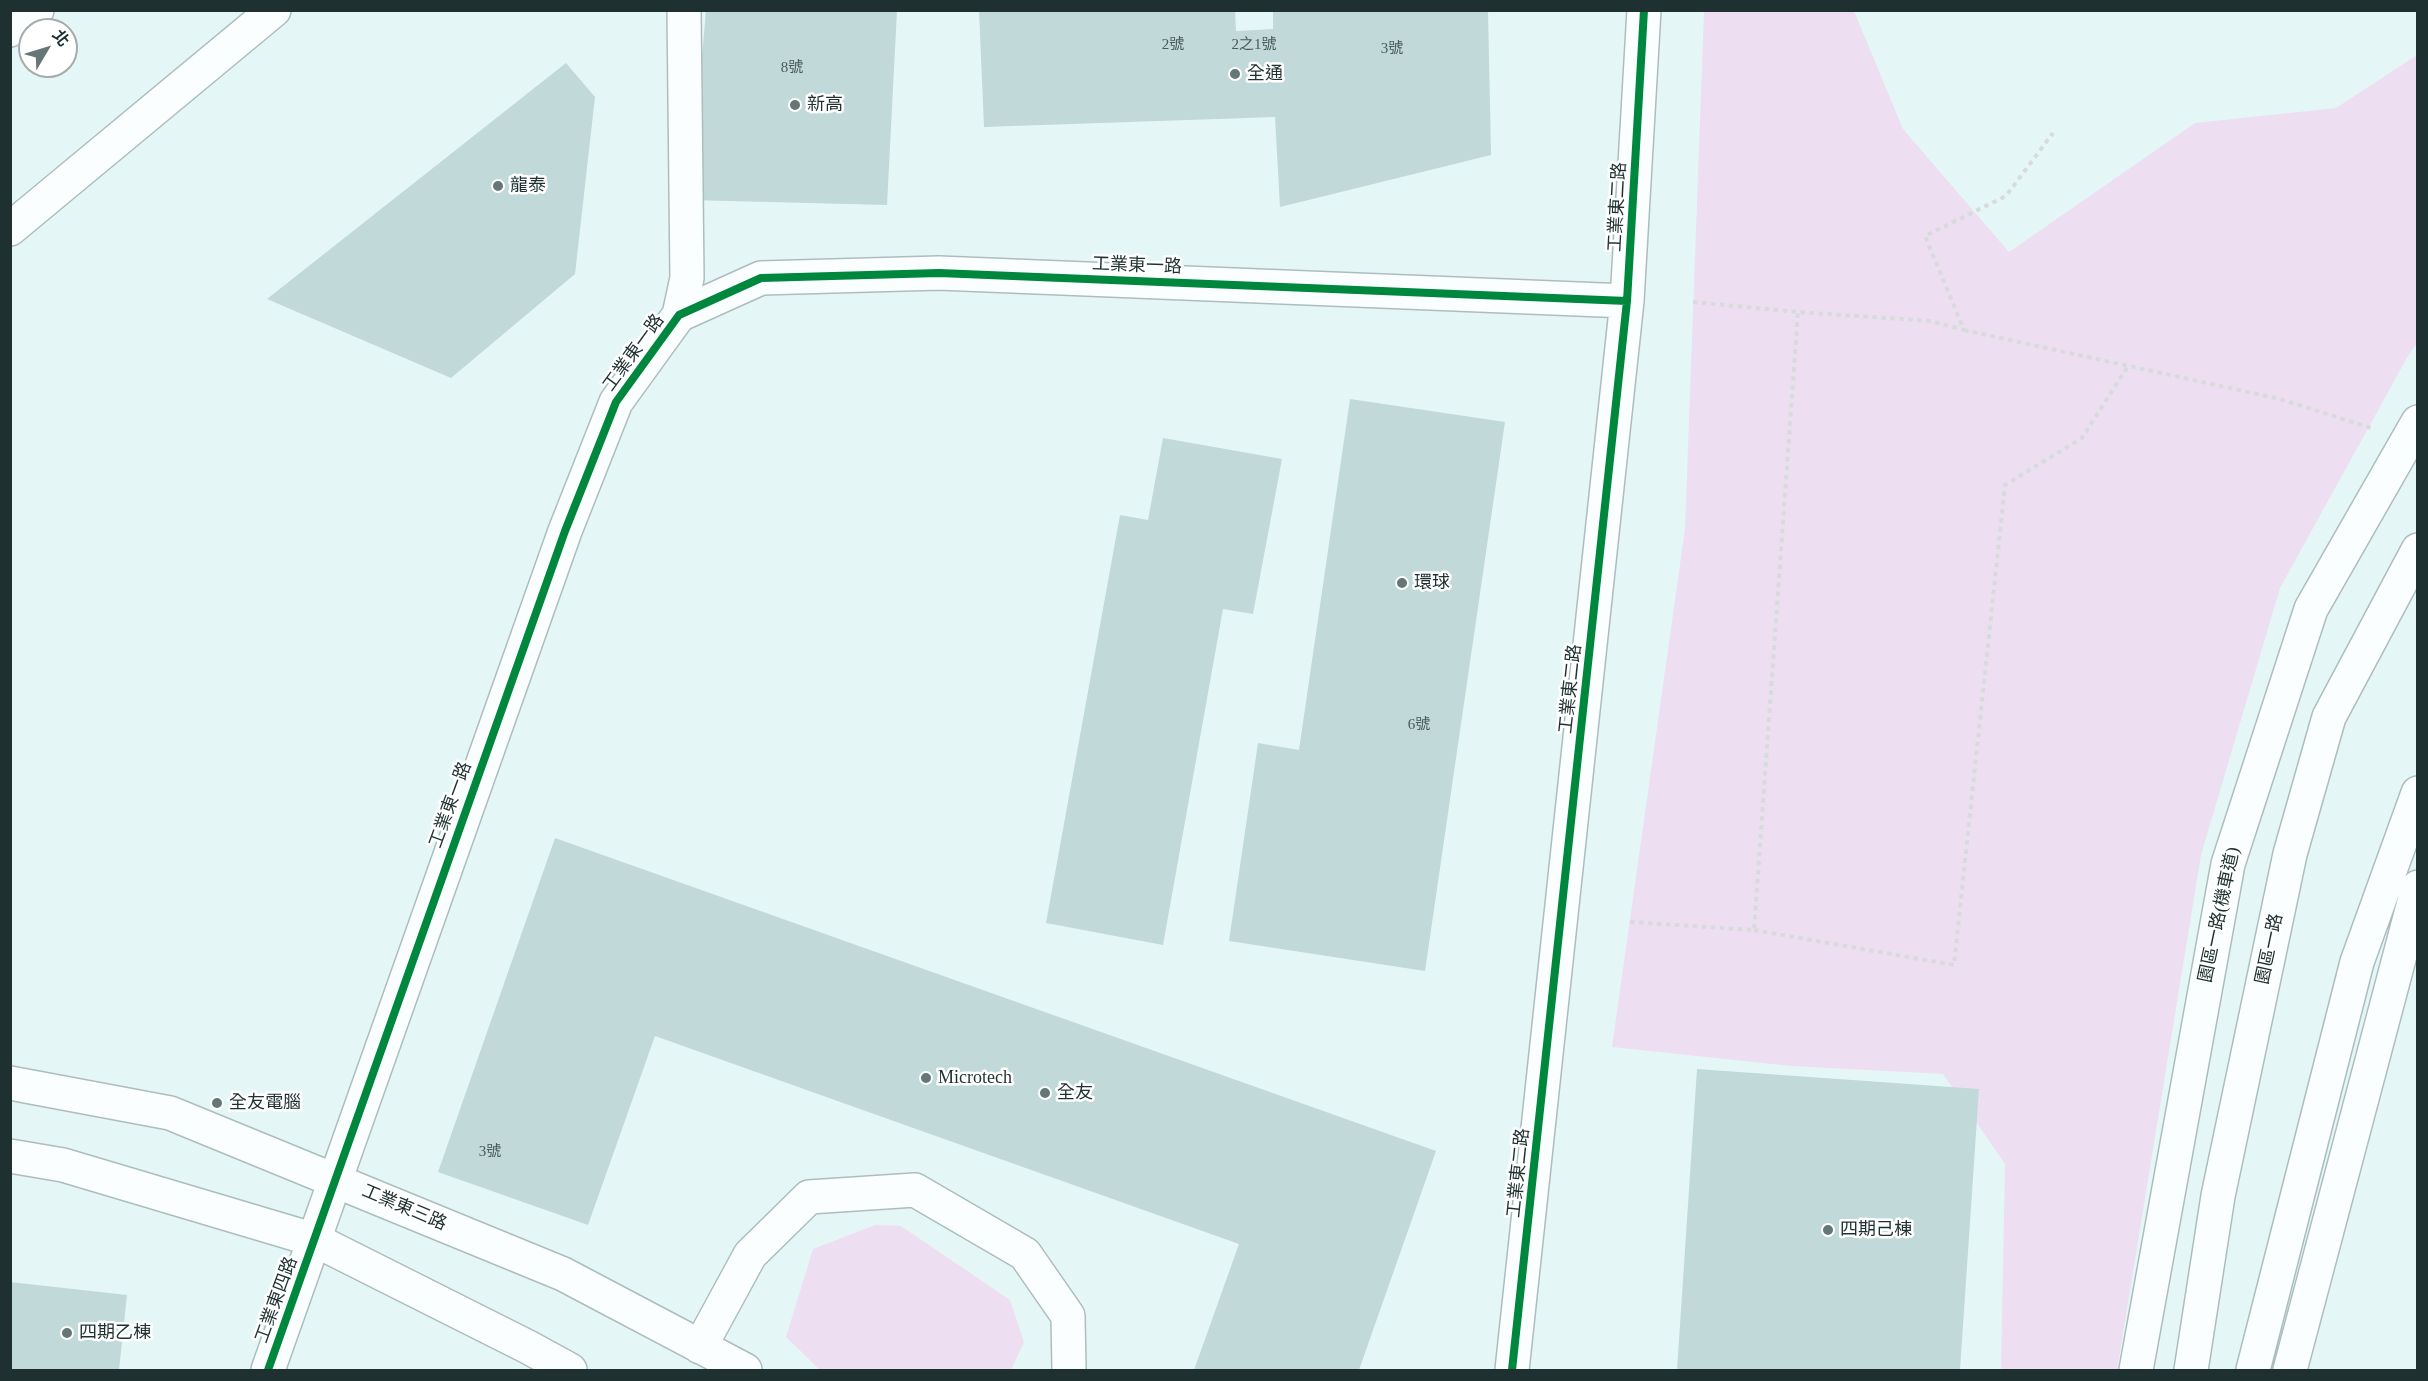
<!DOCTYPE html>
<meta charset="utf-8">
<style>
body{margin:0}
#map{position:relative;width:2428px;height:1381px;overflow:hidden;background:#e4f7f6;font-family:"Times New Roman","Noto Sans TC",serif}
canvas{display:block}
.frame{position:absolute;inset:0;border:12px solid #1f3030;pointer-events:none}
.north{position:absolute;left:18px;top:18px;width:60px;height:60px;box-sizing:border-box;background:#fff;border:2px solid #a5acac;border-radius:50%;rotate:52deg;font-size:16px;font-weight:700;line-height:24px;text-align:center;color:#1f3030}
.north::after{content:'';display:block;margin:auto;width:21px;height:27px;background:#647675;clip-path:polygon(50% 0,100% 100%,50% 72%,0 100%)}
</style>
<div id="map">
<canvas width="2428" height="1381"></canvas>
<div class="frame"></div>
<div class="north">北</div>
</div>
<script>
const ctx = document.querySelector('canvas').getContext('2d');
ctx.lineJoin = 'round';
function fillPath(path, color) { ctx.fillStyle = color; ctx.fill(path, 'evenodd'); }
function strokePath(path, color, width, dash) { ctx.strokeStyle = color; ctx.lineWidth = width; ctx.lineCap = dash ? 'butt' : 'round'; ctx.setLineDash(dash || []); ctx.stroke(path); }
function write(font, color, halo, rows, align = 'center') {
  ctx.font = font + ' "Times New Roman","Noto Sans TC",serif'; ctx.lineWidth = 5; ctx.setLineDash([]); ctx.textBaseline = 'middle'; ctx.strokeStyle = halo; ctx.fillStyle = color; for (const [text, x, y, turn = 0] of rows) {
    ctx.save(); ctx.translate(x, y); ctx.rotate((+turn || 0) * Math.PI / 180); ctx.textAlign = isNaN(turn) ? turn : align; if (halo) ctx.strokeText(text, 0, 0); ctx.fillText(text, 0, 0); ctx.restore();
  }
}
const green = new Path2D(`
 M 1704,11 L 1854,11 L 1903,129 L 2009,252 L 2195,123 L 2336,108 L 2417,55 L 2417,343 L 2408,356 L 2280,588 L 2201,855 L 2117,1370 L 2001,1370 L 2005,1164 L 1943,1074 L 1791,1066 L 1612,1047 L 1685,529 Z
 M 875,1225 L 901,1226 L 1010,1300 L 1024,1342 L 1011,1370 L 820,1370 L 786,1337 L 813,1249 Z`);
const building = new Path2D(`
 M 706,10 L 897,10 L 887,205 L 690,200 Z
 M 979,10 L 1235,10 L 1236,31 L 1273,29 L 1273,10 L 1488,10 L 1491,155 L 1280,207 L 1275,117 L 984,127 Z
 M 566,63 L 595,97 L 575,274 L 451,378 L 267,299 Z
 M 1350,399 L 1505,422 L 1425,971 L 1229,941 L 1258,743 L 1299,750 Z
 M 1163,438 L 1282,459 L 1253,614 L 1223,609 L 1163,945 L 1046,923 L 1120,515 L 1148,520 Z
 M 555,838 L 1436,1151 L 1359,1370 L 1194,1370 L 1239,1244 L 655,1036 L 588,1225 L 438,1172 Z
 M 1697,1069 L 1979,1089 L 1960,1370 L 1677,1370 Z
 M 10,1282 L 127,1295 L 119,1370 L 10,1370 Z`);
const path = new Path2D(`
 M 1693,302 L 1798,312 L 1931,321 L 1964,330 L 1925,236 L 2006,196 L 2053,133
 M 1964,330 L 2280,399 L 2371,428
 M 1630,922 L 1754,930 L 1798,312
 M 1754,930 L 1954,965 L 2005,485 L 2082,438 L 2128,366`);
const minor = new Path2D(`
 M 679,315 L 687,278 L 684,10
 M 10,1083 L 170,1113 L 563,1274 L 745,1370
 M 10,1156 L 63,1165 L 315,1240 L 528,1347 L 570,1370
 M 700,1347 L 750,1255 L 809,1197 L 915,1190 L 1025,1254 L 1068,1316 L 1069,1370
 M 268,1370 L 565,531 L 616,402 L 679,315 L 761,278 L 939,273 L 1627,301
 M 1512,1370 L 1627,301 L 1644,10
 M 2136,1370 L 2228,864 L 2311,609 L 2418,422
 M 2191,1370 L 2218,1196 L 2290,854 L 2329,717 L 2418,550
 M 2253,1370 L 2357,962 L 2418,793
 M 2290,1370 L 2418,887`);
const highway = new Path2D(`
 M 10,30 L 37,10
 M 10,229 L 274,10`);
const cycleway = new Path2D(`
 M 268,1370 L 565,531 L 616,402 L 679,315 L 761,278 L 939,273 L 1627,301
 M 1512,1370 L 1627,301 L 1644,10`);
const markers = [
 [1235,74,6,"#647675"],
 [795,105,6,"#647675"],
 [498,186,6,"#647675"],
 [1402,583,6,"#647675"],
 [926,1078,6,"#647675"],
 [1045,1093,6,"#647675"],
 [217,1103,6,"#647675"],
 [1828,1230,6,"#647675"],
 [67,1333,6,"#647675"]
];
const numberNames = [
 ["2號",1173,45],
 ["2之1號",1254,45],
 ["3號",1392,49],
 ["8號",792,68],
 ["6號",1419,725],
 ["3號",490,1152]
];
const poiNames = [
 ["全通",1247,74],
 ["新高",807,105],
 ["龍泰",510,186],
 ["環球",1414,583],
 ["Microtech",938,1078],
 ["全友",1057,1093],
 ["全友電腦",229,1103],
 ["四期己棟",1840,1230],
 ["四期乙棟",79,1333]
];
const streetNames = [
 ["工業東二路",1618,207,-87],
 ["工業東一路",1137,266,2],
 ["工業東一路",634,353,-54],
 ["工業東二路",1571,689,-84],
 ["工業東一路",451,805,-70],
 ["園區一路(機車道)",2220,915,-78],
 ["園區一路",2270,949,-78],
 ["工業東二路",1519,1173,-84],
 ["工業東三路",404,1208,23],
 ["工業東四路",277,1300,-70]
];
fillPath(green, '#eedef2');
fillPath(building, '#c1d9d9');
strokePath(minor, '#adbdbd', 36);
strokePath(highway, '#adbdbd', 36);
strokePath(path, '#d6dbdb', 4, [4.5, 4.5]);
strokePath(minor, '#fbfefe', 33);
strokePath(highway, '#fbfefe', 33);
strokePath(cycleway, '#00873e', 8);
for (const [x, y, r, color] of markers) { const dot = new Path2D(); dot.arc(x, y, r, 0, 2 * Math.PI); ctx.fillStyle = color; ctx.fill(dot); strokePath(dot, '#fff', 2); }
write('15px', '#485a5a', null, numberNames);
write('18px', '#1f3030', '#fff', poiNames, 'left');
write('18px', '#1f3030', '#fff', streetNames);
</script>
